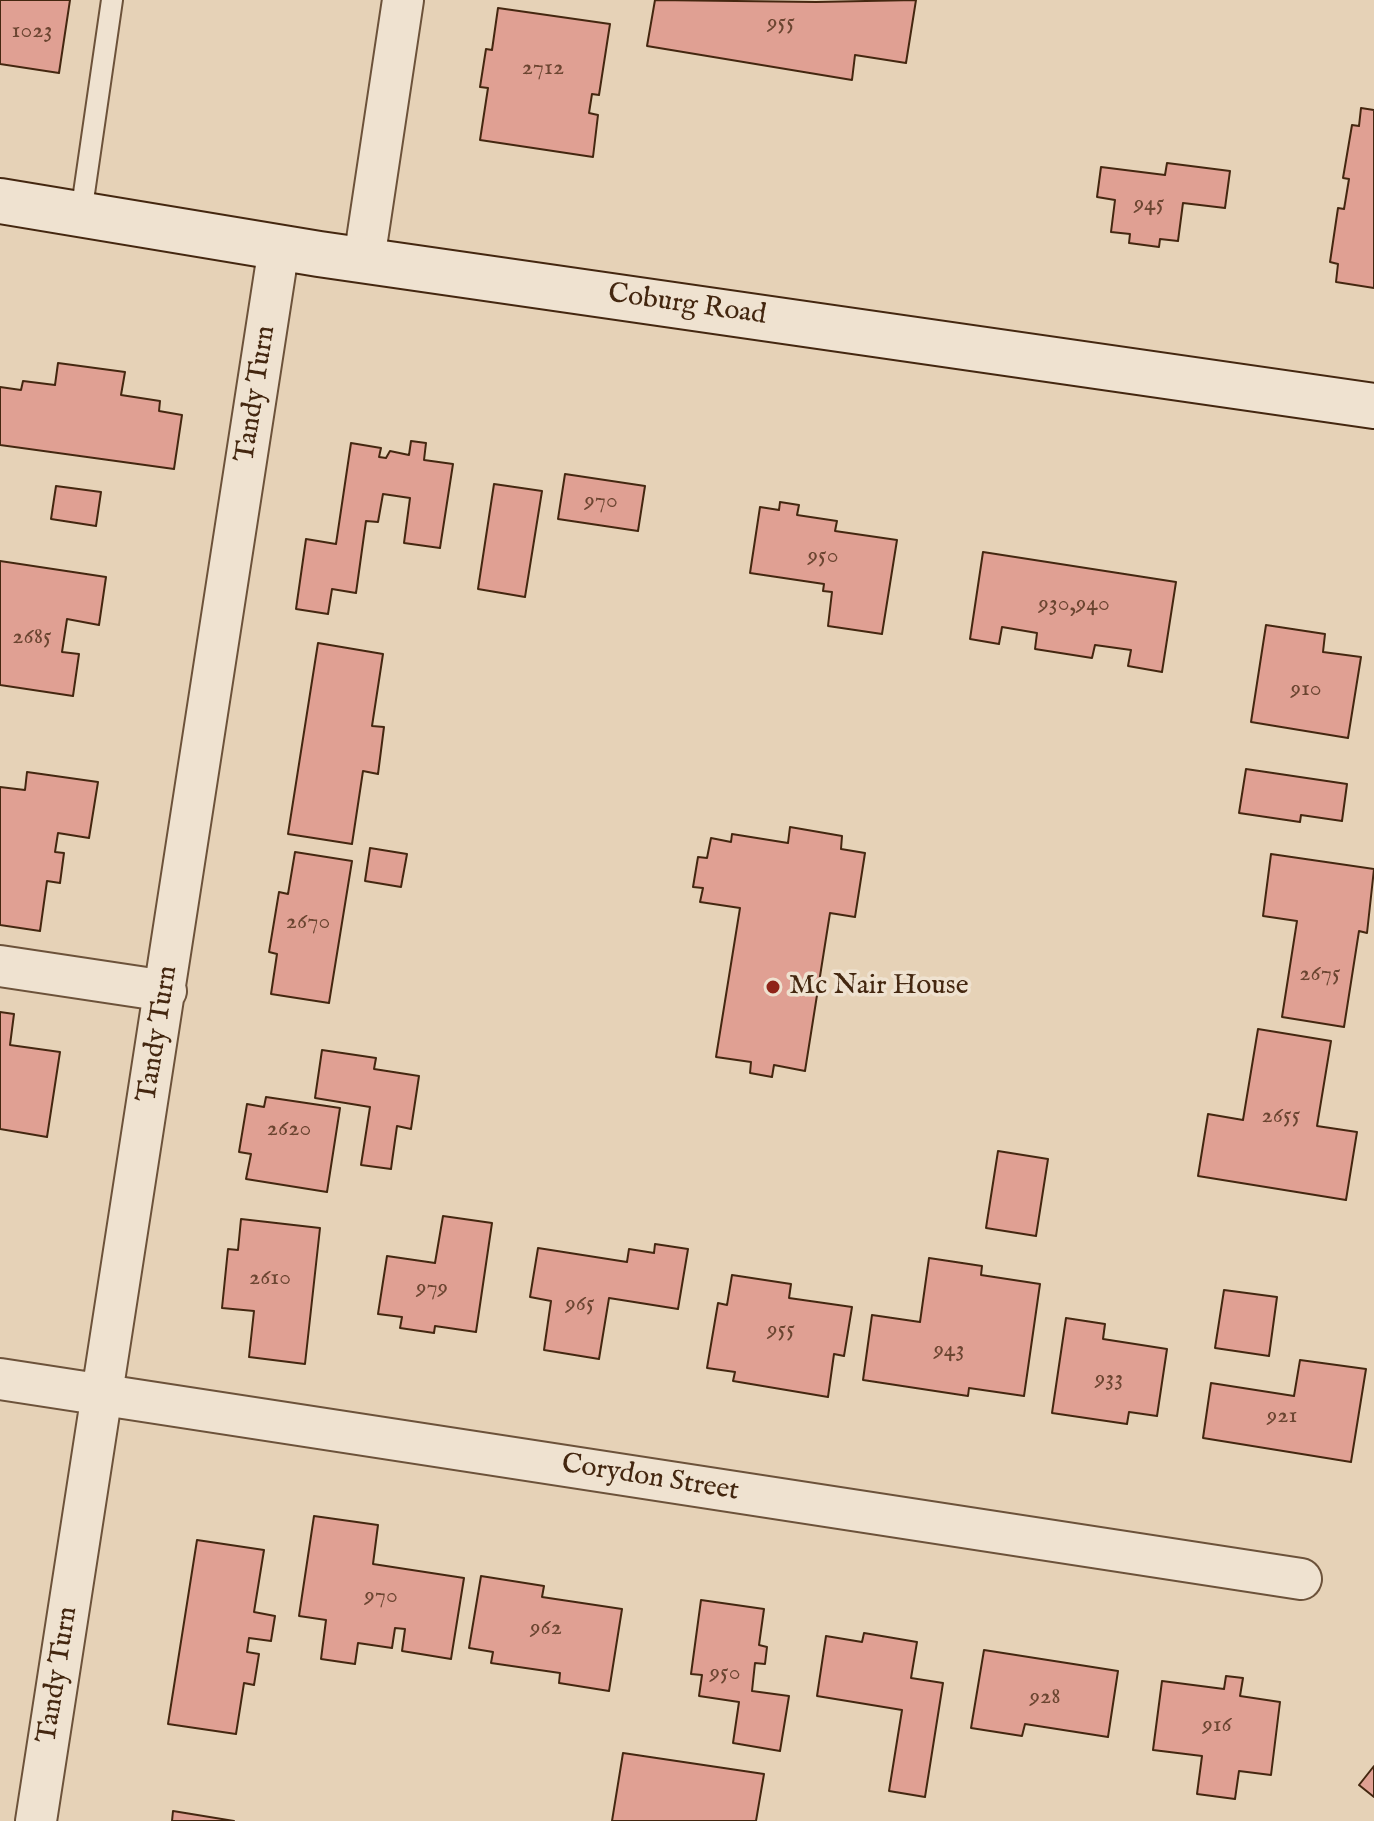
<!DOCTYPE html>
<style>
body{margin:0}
canvas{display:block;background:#e6d2b7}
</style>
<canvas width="1374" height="1821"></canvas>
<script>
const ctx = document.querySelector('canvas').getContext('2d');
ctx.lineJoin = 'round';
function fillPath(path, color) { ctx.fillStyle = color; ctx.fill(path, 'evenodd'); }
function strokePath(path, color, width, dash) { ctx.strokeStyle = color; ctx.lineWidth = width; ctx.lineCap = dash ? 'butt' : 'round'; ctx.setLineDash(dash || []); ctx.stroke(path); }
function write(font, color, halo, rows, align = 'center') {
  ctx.font = font + ' "IM FELL English",serif'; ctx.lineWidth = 7; ctx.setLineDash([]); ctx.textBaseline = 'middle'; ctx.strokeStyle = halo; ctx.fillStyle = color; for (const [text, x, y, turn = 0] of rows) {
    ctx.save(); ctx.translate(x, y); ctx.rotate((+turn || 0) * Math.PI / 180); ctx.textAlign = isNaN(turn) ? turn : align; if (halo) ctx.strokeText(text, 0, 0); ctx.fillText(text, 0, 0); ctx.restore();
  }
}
const building = new Path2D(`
 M 0,0 L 70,0 L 59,73 L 0,64 Z
 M 655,0 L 816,2 L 916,0 L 906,63 L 855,55 L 852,80 L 647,46 Z
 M 498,8 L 610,24 L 599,95 L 592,94 L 589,113 L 598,115 L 593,157 L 480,140 L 488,88 L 480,87 L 486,49 L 492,50 Z
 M 1361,108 L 1374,110 L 1374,288 L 1336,282 L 1338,264 L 1330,262 L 1338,208 L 1344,209 L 1349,179 L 1343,178 L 1352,125 L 1359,126 Z
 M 1167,163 L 1230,171 L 1225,208 L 1183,203 L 1178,241 L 1160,239 L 1159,247 L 1129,243 L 1130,234 L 1111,232 L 1115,200 L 1097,197 L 1101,167 L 1165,175 Z
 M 58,363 L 125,372 L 121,395 L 160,401 L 159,411 L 182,415 L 174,469 L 0,445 L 0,387 L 21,390 L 23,381 L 55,385 Z
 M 411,441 L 426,443 L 424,460 L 453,464 L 440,548 L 404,543 L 410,498 L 383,494 L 378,522 L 366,521 L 356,593 L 332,589 L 328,614 L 296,609 L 306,539 L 336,544 L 351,443 L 381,448 L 379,457 L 386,458 L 390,451 L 409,455 Z
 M 565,474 L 645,486 L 638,531 L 558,519 Z
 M 494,484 L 542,491 L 525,597 L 478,589 Z
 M 56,486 L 101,492 L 96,526 L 51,519 Z
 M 780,502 L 799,505 L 797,515 L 837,521 L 835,531 L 897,540 L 882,634 L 828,626 L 832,592 L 823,591 L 824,584 L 750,573 L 760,507 L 779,510 Z
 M 983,552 L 1176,582 L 1162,672 L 1128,666 L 1131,650 L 1095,645 L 1092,658 L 1035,649 L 1037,633 L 1002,627 L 999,644 L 970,639 Z
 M 0,561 L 106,577 L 99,625 L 67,619 L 62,652 L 79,654 L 73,696 L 0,685 Z
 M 1266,625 L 1325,634 L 1323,652 L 1361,657 L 1348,738 L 1251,722 Z
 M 318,643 L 383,654 L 372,726 L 384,727 L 378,774 L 363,771 L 352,844 L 288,834 Z
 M 1246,769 L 1347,784 L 1342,821 L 1301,815 L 1300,822 L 1239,813 Z
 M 27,772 L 98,782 L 89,838 L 58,833 L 55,852 L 64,853 L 60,883 L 47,881 L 40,931 L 0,925 L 0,787 L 25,790 Z
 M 790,827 L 842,836 L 841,849 L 865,853 L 855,917 L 830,913 L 805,1071 L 774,1065 L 772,1077 L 750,1073 L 751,1062 L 716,1057 L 740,908 L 700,902 L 703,888 L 693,887 L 698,857 L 707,858 L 711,838 L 731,842 L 732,834 L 788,843 Z
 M 370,848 L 407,854 L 401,887 L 365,881 Z
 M 295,852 L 352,861 L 329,1003 L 271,994 L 277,954 L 269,952 L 279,892 L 288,894 Z
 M 1271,854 L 1374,869 L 1367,933 L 1359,931 L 1344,1027 L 1282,1017 L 1297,921 L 1263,916 Z
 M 0,1012 L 14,1014 L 10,1045 L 60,1052 L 47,1137 L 0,1129 Z
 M 1258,1029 L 1331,1041 L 1317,1126 L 1357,1132 L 1346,1200 L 1198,1176 L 1208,1114 L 1243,1120 Z
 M 322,1050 L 376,1058 L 374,1069 L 419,1076 L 411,1129 L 397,1126 L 391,1169 L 361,1165 L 370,1107 L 315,1098 Z
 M 266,1097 L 340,1108 L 327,1192 L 246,1179 L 251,1154 L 239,1152 L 247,1104 L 264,1107 Z
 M 998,1151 L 1048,1159 L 1036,1236 L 986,1228 Z
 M 443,1216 L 492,1223 L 476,1332 L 435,1326 L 434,1333 L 400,1328 L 402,1317 L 378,1314 L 387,1256 L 435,1263 Z
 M 241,1219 L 320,1228 L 305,1364 L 249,1357 L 254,1311 L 222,1308 L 228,1249 L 238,1250 Z
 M 655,1244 L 688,1249 L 678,1309 L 609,1298 L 599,1359 L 544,1350 L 551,1301 L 530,1297 L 538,1248 L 627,1262 L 629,1249 L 654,1253 Z
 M 929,1258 L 982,1266 L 981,1275 L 1040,1284 L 1024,1396 L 969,1388 L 968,1396 L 863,1380 L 872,1315 L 920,1322 Z
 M 732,1275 L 791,1284 L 789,1298 L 852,1307 L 844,1356 L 834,1354 L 828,1397 L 733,1381 L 735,1372 L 707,1368 L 718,1303 L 727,1305 Z
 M 1224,1290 L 1277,1297 L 1269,1356 L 1215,1348 Z
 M 1066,1318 L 1105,1324 L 1103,1339 L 1167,1349 L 1157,1416 L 1129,1412 L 1127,1424 L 1052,1413 Z
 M 1300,1360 L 1366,1369 L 1351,1462 L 1203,1438 L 1211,1383 L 1294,1396 Z
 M 314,1516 L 378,1525 L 373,1564 L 464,1578 L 451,1659 L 402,1651 L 405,1629 L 395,1628 L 392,1648 L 358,1643 L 355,1664 L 321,1659 L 326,1620 L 299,1616 Z
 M 197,1540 L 264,1550 L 254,1612 L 275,1616 L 271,1641 L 249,1638 L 247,1652 L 259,1654 L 254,1685 L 244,1683 L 236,1734 L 168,1724 Z
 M 481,1576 L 544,1586 L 542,1597 L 622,1609 L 609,1691 L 559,1683 L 560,1673 L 491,1663 L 493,1652 L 469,1648 Z
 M 701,1600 L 764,1609 L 759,1645 L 767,1647 L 765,1664 L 755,1663 L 752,1691 L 789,1696 L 780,1751 L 733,1743 L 739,1702 L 699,1696 L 702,1675 L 691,1674 Z
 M 864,1633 L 917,1642 L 911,1678 L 943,1683 L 925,1797 L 889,1791 L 902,1710 L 817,1696 L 826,1636 L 862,1642 Z
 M 984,1650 L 1118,1671 L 1108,1737 L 1025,1724 L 1022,1736 L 971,1728 Z
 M 1226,1676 L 1243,1678 L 1240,1696 L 1280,1702 L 1271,1775 L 1239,1771 L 1235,1799 L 1197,1794 L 1202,1756 L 1153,1750 L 1162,1681 L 1224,1689 Z
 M 623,1753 L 764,1774 L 756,1821 L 612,1821 Z
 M 1374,1766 L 1374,1797 L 1359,1785 Z
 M 173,1811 L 234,1821 L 172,1821 Z`);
const lane = new Path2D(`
 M 81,214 L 112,0`);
const street = new Path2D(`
 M 364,260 L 403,0
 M 0,966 L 166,991
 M 0,1379 L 1301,1579
 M 36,1821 L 279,247`);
const secondary = new Path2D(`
 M 0,201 L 319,254 L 1374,406`);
const markers = [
 [773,987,8,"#8f2418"]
];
const numberNames = [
 ["955",781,24],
 ["1023",32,32],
 ["2712",543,69],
 ["945",1149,205],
 ["970",601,502],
 ["950",823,557],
 ["930,940",1074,605],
 ["2685",32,638],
 ["910",1306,690],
 ["2670",308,923],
 ["2675",1320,975],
 ["2655",1281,1117],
 ["2620",289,1130],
 ["2610",270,1279],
 ["979",432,1289],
 ["965",580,1305],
 ["955",781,1331],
 ["943",949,1351],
 ["933",1109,1380],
 ["921",1282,1417],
 ["970",381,1597],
 ["962",546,1629],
 ["950",725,1674],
 ["928",1045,1698],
 ["916",1217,1726]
];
const streetNames = [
 ["Coburg Road",687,306,8],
 ["Tandy Turn",257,394,-81],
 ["Tandy Turn",159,1034,-81],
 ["Corydon Street",650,1479,9],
 ["Tandy Turn",59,1675,-81]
];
const poiNames = [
 ["Mc Nair House",789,987]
];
fillPath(building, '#e0a093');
strokePath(building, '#442710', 2);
strokePath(lane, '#6c523a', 24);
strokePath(street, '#6c523a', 44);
strokePath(secondary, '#442710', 48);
strokePath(lane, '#efe2d0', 20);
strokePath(street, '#efe2d0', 40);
strokePath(secondary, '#efe2d0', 44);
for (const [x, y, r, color] of markers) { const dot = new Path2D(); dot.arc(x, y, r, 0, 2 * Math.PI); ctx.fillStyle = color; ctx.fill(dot); strokePath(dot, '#efe2d0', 3); }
write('24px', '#6b4531', null, numberNames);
write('28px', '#442710', '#efe2d0', streetNames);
write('28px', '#442710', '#efe2d0', poiNames, 'left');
</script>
